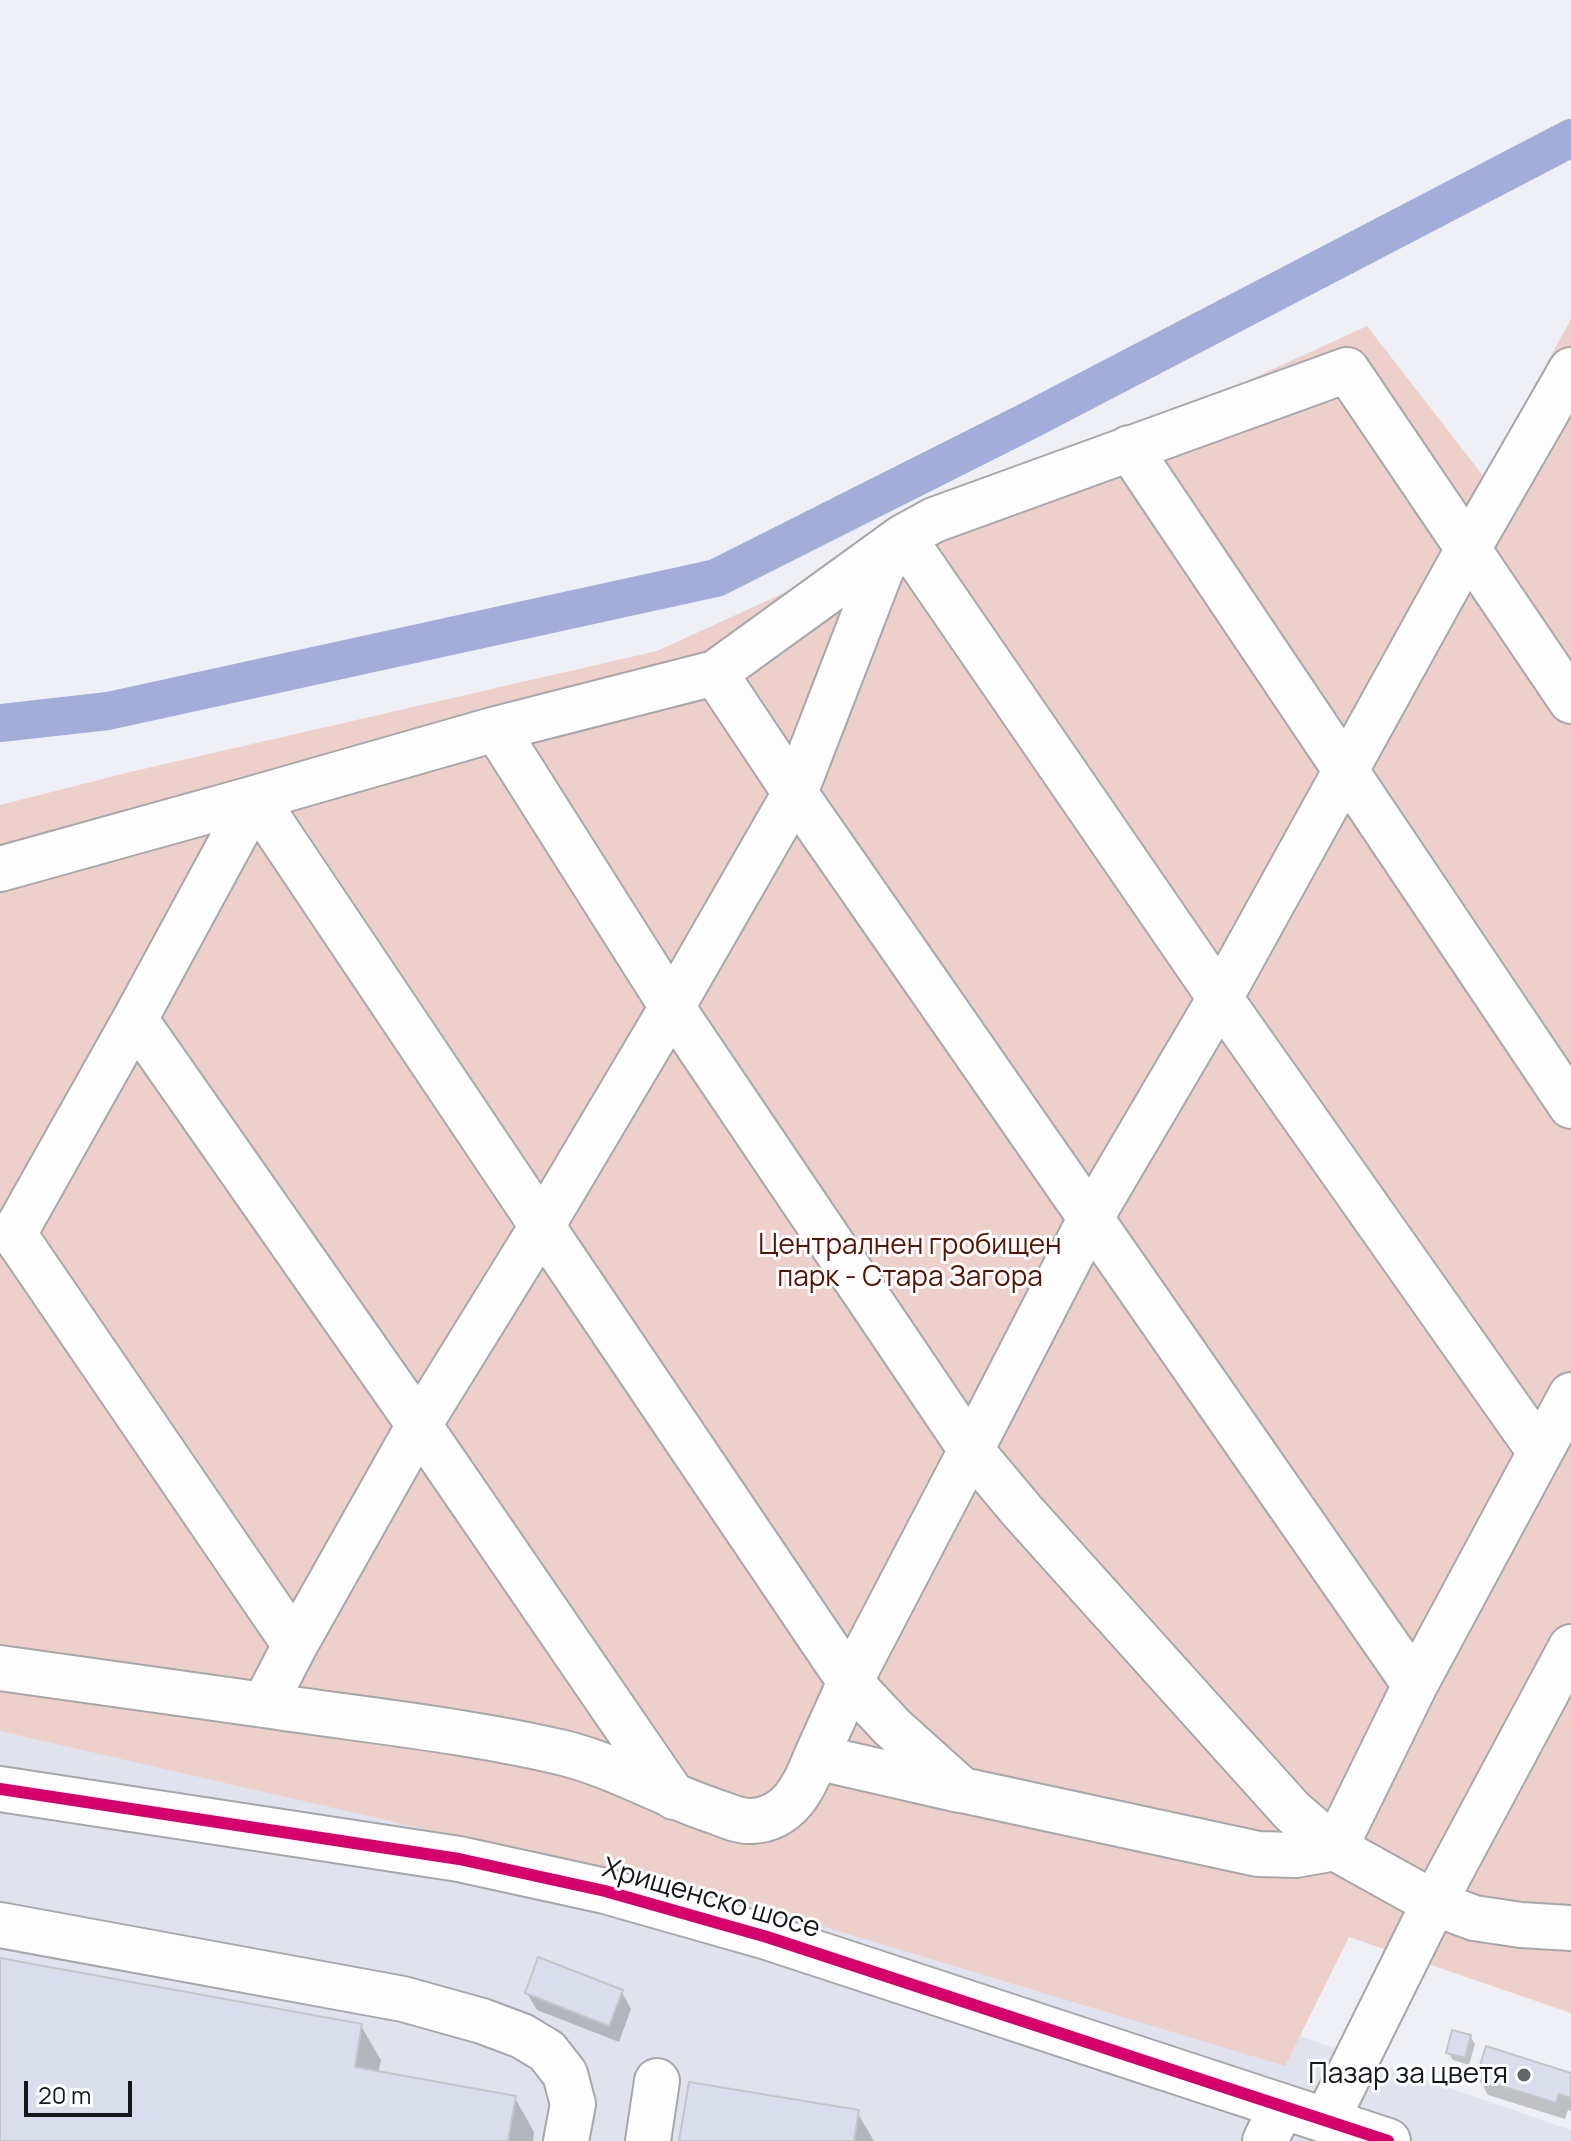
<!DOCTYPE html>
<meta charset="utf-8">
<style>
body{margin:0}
#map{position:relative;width:1571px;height:2141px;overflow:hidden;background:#eff0f5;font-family:Manrope,sans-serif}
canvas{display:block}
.scale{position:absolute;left:24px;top:2081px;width:108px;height:36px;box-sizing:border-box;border:4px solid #16171a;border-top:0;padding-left:10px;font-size:24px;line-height:28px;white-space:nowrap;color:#16171a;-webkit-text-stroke:6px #fcfdfe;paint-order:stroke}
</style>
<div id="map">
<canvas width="1571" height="2141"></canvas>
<div class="scale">20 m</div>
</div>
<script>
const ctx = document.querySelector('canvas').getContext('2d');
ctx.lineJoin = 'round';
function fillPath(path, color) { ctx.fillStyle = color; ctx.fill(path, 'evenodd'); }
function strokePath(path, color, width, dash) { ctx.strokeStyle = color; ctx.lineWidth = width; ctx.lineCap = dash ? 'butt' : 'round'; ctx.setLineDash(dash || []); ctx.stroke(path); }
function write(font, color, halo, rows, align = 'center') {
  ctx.font = font + ' Manrope,sans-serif'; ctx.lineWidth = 6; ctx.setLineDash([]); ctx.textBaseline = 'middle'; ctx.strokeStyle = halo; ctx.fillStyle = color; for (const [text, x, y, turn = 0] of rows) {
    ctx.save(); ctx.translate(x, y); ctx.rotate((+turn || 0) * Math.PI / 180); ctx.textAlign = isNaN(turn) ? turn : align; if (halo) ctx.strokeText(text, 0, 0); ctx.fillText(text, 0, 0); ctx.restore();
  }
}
const built = new Path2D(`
 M 0,1687 L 1288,2032 L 1571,2130 L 1571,2141 L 0,2141 Z`);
const green = new Path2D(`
 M 1571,319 L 1571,2013 L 1349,1937 L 1285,2066 L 749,1904 L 0,1731 L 0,805 L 130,772 L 657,651 L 1367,326 L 1484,477 Z`);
const shadow = new Path2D(`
 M 0,1960 L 361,2026 L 381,2060 L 378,2074 L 515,2098 L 534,2132 L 533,2141 L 0,2141 Z
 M 621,1991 L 631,2009 L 619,2042 L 537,2010 L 527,1993 Z
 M 1470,2036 L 1475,2044 L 1469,2065 L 1453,2060 L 1448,2052 Z
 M 1571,2075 L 1571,2111 L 1568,2110 L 1565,2119 L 1488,2095 L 1478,2077 Z
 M 857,2112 L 874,2141 L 681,2141 Z`);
const canal = new Path2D(`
 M 0,723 L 108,711 L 716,578 L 1030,420 L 1571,138`);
const building = new Path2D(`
 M 538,1957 L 623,1990 L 609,2026 L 525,1993 Z
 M 0,1958 L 362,2024 L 355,2067 L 516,2096 L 508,2141 L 0,2141 Z
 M 1452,2030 L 1471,2035 L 1465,2058 L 1446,2053 Z
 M 1486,2046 L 1571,2073 L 1571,2098 L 1559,2094 L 1556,2103 L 1476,2078 Z
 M 689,2082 L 859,2110 L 854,2141 L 679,2141 Z`);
const minor = new Path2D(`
 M 1571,370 L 1468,549 L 1220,998 L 1090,1219 L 971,1450 L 1023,1512 L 1292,1811 L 1335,1848 L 1434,1903 L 1474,1918 L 1521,1925 L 1571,1928
 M 1129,448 L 1571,1106
 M 715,673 L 496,729 L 672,1007 L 542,1226 L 850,1682 L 816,1757 L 960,1790
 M 0,869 L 255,798 L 135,1019 L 14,1234 L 295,1645 L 264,1705 L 0,1668
 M 135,1019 L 419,1425 L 674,1797
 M 295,1645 L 419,1425 L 542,1226 L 255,798 L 496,729
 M 1415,1685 L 795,793 L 715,673 L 903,537 L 934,520 L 1347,370 L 1571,701
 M 264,1705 C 364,1720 466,1730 564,1753 C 615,1766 661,1793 711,1810 C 723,1814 739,1822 752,1821 C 789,1819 804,1788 816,1757
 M 0,1789 L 459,1859 L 605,1891 L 767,1937 L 1388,2141
 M 1335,1848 L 1296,1855 L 1258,1854 L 962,1790 L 892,1727 L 850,1682 L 971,1450 L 672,1007 L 795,793 L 882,568 L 903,537 L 1220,998 L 1540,1452
 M 1335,1848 L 1415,1685 L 1571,1395
 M 0,1925 L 403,1999 L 482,2021 L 522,2036 L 547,2051 L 565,2074 L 573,2104 L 566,2141
 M 1326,2121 L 1434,1903 L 1571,1647
 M 648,2141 L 657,2081
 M 1265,2141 L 1282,2106`);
const cycleway = new Path2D(`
 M 0,1789 L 459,1859 L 605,1891 L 767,1937 L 1388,2141`);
const markers = [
 [1524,2075,8,"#626367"]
];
const parkNames = [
 ["Централнен гробищен",910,1246],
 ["парк - Стара Загора",910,1278]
];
const streetNames = [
 ["Хрищенско шосе",711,1899,16]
];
const poiNames = [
 ["Пазар за цветя",1508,2075]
];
fillPath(built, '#e0e3ed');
fillPath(green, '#eed0ca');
fillPath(shadow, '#0003');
strokePath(canal, '#a3adda', 38);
fillPath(building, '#daddec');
strokePath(building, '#c4c5c8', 2);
strokePath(minor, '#a7a7ab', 48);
strokePath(minor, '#fdfdfe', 44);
strokePath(cycleway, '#d6006c', 12);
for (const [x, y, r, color] of markers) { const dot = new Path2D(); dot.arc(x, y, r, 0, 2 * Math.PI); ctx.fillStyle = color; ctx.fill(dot); strokePath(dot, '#fcfdfe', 3); }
write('28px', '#561503', '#fcfdfe', parkNames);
write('28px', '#16171a', '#fcfdfe', streetNames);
write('28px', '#16171a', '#fcfdfe', poiNames, 'right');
</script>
